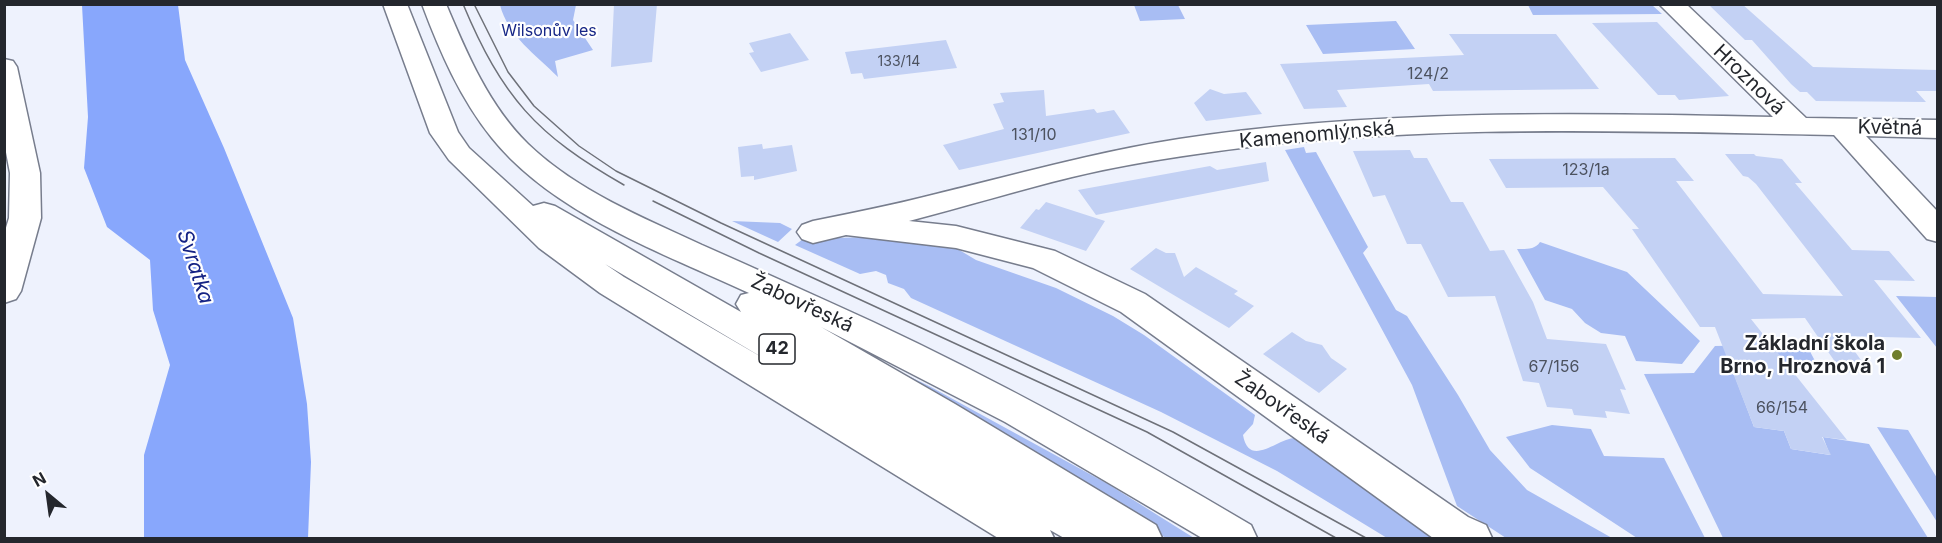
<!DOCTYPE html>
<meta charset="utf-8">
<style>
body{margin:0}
#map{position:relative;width:1942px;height:543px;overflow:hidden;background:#eef2fd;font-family:Inter,sans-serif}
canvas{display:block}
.frame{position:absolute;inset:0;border:6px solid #24272d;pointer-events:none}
.north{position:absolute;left:18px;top:465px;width:60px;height:60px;-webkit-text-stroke:4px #fff;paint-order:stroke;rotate:331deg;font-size:16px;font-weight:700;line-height:24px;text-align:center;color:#24272d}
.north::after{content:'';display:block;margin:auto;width:21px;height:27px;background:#24272d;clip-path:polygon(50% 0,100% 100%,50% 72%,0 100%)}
</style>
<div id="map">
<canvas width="1942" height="543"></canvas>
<div class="frame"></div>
<div class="north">N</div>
</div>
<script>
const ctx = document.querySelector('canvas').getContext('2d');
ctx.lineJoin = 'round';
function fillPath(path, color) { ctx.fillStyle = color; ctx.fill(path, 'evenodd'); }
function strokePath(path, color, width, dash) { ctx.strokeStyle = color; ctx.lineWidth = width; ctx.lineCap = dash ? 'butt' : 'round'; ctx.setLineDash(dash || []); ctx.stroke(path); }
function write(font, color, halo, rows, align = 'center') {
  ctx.font = font + ' Inter,sans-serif'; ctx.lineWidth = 4.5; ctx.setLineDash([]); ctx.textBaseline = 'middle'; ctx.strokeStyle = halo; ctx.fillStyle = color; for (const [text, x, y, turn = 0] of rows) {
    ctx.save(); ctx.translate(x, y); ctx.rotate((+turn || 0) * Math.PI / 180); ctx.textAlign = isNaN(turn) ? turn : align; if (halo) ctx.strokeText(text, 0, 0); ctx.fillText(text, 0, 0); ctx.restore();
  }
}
const green = new Path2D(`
 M 500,5 L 576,5 L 573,20 L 593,50 L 555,61 L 558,77 C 536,55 508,36 500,5 Z
 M 1134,5 L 1178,5 L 1185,19 L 1140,21 Z
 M 1528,5 L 1652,5 L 1662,14 L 1533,15 Z
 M 1396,21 L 1415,49 L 1323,54 L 1306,25 Z
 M 1304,147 L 1306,153 L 1316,152 L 1368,247 L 1363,253 L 1396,310 L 1407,316 L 1458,395 L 1490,450 L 1527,490 L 1612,538 L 1506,538 L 1457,506 L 1412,385 L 1285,150 Z
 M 732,221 L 780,223 L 792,229 L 778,242 Z
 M 868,237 L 956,248 L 976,260 L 1056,288 L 1113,316 L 1144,335 L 1255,415 L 1253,424 L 1243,435 C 1249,469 1278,438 1295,438 L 1446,538 L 1387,538 L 1277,471 L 1161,412 L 911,298 L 904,289 L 888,283 L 886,275 L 876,271 L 860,274 L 795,245 L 803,239 Z
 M 1540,242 L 1627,272 L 1700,341 L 1682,364 L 1636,361 L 1625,336 L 1601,333 L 1585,323 L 1572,309 L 1545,300 L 1517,249 C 1525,249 1535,250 1540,242 Z
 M 1896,296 L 1937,297 L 1937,348 Z
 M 1806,344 L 1822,374 L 1729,361 L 1754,427 L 1784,431 L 1791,449 L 1830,455 L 1823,437 L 1869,444 L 1928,538 L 1723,538 L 1644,374 L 1694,373 L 1715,346 Z
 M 894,369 L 929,386 L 1108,484 L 1194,538 L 1166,538 Z
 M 1552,425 L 1591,429 L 1604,456 L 1664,458 L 1705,538 L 1637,538 L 1530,468 L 1506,437 Z
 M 1877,427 L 1908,430 L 1937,478 L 1937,522 Z`);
const water = new Path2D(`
 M 82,5 L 178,5 L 185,60 L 224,148 L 293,318 L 307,404 L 311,462 L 308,538 L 144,538 L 144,455 L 170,365 L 153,310 L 150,260 L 107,227 L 84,168 L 88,117 Z`);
const building = new Path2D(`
 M 614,4 L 657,4 L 652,62 L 611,67 Z
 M 1708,4 L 1742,4 L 1813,67 L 1938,70 L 1938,91 L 1916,91 L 1926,102 L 1816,101 L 1807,92 L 1800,92 L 1791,84 L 1752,40 L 1745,40 Z
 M 1657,22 L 1684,50 L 1729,96 L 1679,100 L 1675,95 L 1658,95 L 1592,23 Z
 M 790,33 L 809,60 L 761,72 L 749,53 L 754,52 L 749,43 Z
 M 1449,34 L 1556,34 L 1599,89 L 1433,91 L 1429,84 L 1337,90 L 1347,107 L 1304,109 L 1280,64 L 1464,55 Z
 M 946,40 L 957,68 L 864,79 L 862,73 L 851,74 L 845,52 Z
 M 1210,89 L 1224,94 L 1246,92 L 1262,114 L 1206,121 L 1194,103 Z
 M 1044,90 L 1046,116 L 1094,109 L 1097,113 L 1114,110 L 1130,133 L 959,170 L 943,145 L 1004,129 L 993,104 L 1004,102 L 1000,93 Z
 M 762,144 L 763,149 L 792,145 L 797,171 L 754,180 L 754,176 L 741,177 L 738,147 Z
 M 1410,150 L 1414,158 L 1427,158 L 1451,202 L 1463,202 L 1490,251 L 1504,250 L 1533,302 L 1547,339 L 1606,344 L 1626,390 L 1620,389 L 1630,414 L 1605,411 L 1607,418 L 1574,415 L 1572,409 L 1547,407 L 1539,383 L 1523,381 L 1495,296 L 1448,297 L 1421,244 L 1407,244 L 1385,195 L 1373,197 L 1353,151 Z
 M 1725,154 L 1754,154 L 1756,156 L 1782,159 L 1802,183 L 1795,183 L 1852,250 L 1889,251 L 1915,281 L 1874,280 L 1921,338 L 1844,336 L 1870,373 L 1842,372 L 1805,318 L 1751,319 L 1847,440 L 1822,437 L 1831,455 L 1791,449 L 1784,431 L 1754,427 L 1715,327 L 1700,327 L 1632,229 L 1639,229 L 1603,187 L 1506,188 L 1489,159 L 1675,158 L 1694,181 L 1676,181 L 1763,294 L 1843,296 L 1756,184 L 1748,177 L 1743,176 Z
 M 1266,162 L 1269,181 L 1096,215 L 1078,190 L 1210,166 L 1217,170 Z
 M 1046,202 L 1105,221 L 1086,251 L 1020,228 L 1036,209 L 1039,210 Z
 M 1156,248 L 1166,253 L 1175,253 L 1184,277 L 1196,267 L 1238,291 L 1234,294 L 1254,306 L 1229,328 L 1130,269 Z
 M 1292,332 L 1306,341 L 1322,345 L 1331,358 L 1347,369 L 1319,393 L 1263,354 Z`);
const minor = new Path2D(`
 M 1659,4 L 1686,4 L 1806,118 L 1938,120 L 1938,138 L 1866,136 L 1938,212 L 1938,242 L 1927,239 L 1834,135 C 1622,131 1407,123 1197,154 C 1155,160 1113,167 1072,177 C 1018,190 964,207 909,221 L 956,226 L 1055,251 L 1145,294 L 1468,517 L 1486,525 L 1492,538 L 1433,538 L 1121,312 L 1033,268 L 956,248 L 846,235 L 813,243 L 802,239 L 797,232 L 802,225 L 813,221 C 853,213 893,205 932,195 C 1014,175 1095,152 1179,139 C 1375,109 1575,113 1773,117 Z`);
const tertiary = new Path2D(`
 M 4,59 L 13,61 L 17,67 L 40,173 L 41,218 L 21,291 L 16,299 L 4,303 L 4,234 L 9,218 L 10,173 L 4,142 Z`);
const trunk = new Path2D(`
 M 383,4 L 407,4 L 458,132 L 469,148 L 533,206 L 544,203 L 555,206 L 741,312 L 736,304 L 741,295 L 749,293 C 663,253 553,214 492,138 C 460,98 440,52 422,4 L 446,4 C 467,54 489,106 528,144 C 577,191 642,217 702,245 C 759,270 816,296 873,322 C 1003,383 1128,452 1251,525 L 1257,538 L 1202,538 L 1005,422 L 821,327 L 955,404 L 1156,525 L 1162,538 L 1064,538 L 1050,530 L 1054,538 L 998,538 L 600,293 L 539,248 L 449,160 L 430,133 ZM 605,264 L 775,365 L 624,277 Z`);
const tram = new Path2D(`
 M 463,4 C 502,97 536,135 624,185
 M 474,4 L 508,72 L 534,106 L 579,146 L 616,171 L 721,223 L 1173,432 L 1366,538
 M 653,201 L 759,253 L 1147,432 L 1336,538`);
const markers = [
 [1897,355,6,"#707e2b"]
];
const farNumbernames = [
 ["133/14",899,62]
];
const farParknames = [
 ["Wilsonův les",549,31]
];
const numberNames = [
 ["124/2",1428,74],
 ["131/10",1034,135],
 ["123/1a",1586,170],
 ["67/156",1554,367],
 ["66/154",1782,408]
];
const shields = [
 [777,349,36]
];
const shieldNames = [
 ["42",777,349]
];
const streetNames = [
 ["Hroznová",1749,80,44],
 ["Květná",1890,128,1],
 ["Kamenomlýnská",1317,135,-5],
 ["Žabovřeská",802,304,25],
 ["Žabovřeská",1282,408,35]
];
const poiNames = [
 ["Základní škola",1885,344],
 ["Brno, Hroznová 1",1885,367]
];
const waterNames = [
 ["Svratka",195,267,72]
];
fillPath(green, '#a8bdf3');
fillPath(water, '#88a7fc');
fillPath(building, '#c3d1f4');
strokePath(minor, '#777d8d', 3);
strokePath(tertiary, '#777d8d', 3);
strokePath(trunk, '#777d8d', 3);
fillPath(minor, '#fff');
fillPath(tertiary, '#fff');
fillPath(trunk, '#fff');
strokePath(tram, '#6e7179', 1.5);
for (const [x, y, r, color] of markers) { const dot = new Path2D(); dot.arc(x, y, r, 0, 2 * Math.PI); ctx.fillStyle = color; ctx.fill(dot); strokePath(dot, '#fff', 2); }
write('14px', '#4c525f', null, farNumbernames);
write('16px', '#172787', '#fff', farParknames);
write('16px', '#4c525f', null, numberNames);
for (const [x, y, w] of shields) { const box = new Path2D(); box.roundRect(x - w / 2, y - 15, w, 30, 4.5); ctx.fillStyle = '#fff'; ctx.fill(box); strokePath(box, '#24272d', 1.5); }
write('bold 18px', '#24272d', null, shieldNames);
write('20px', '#24272d', '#fff', streetNames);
write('bold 20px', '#24272d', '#fff', poiNames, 'right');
write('italic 21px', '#152384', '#fff', waterNames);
</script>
